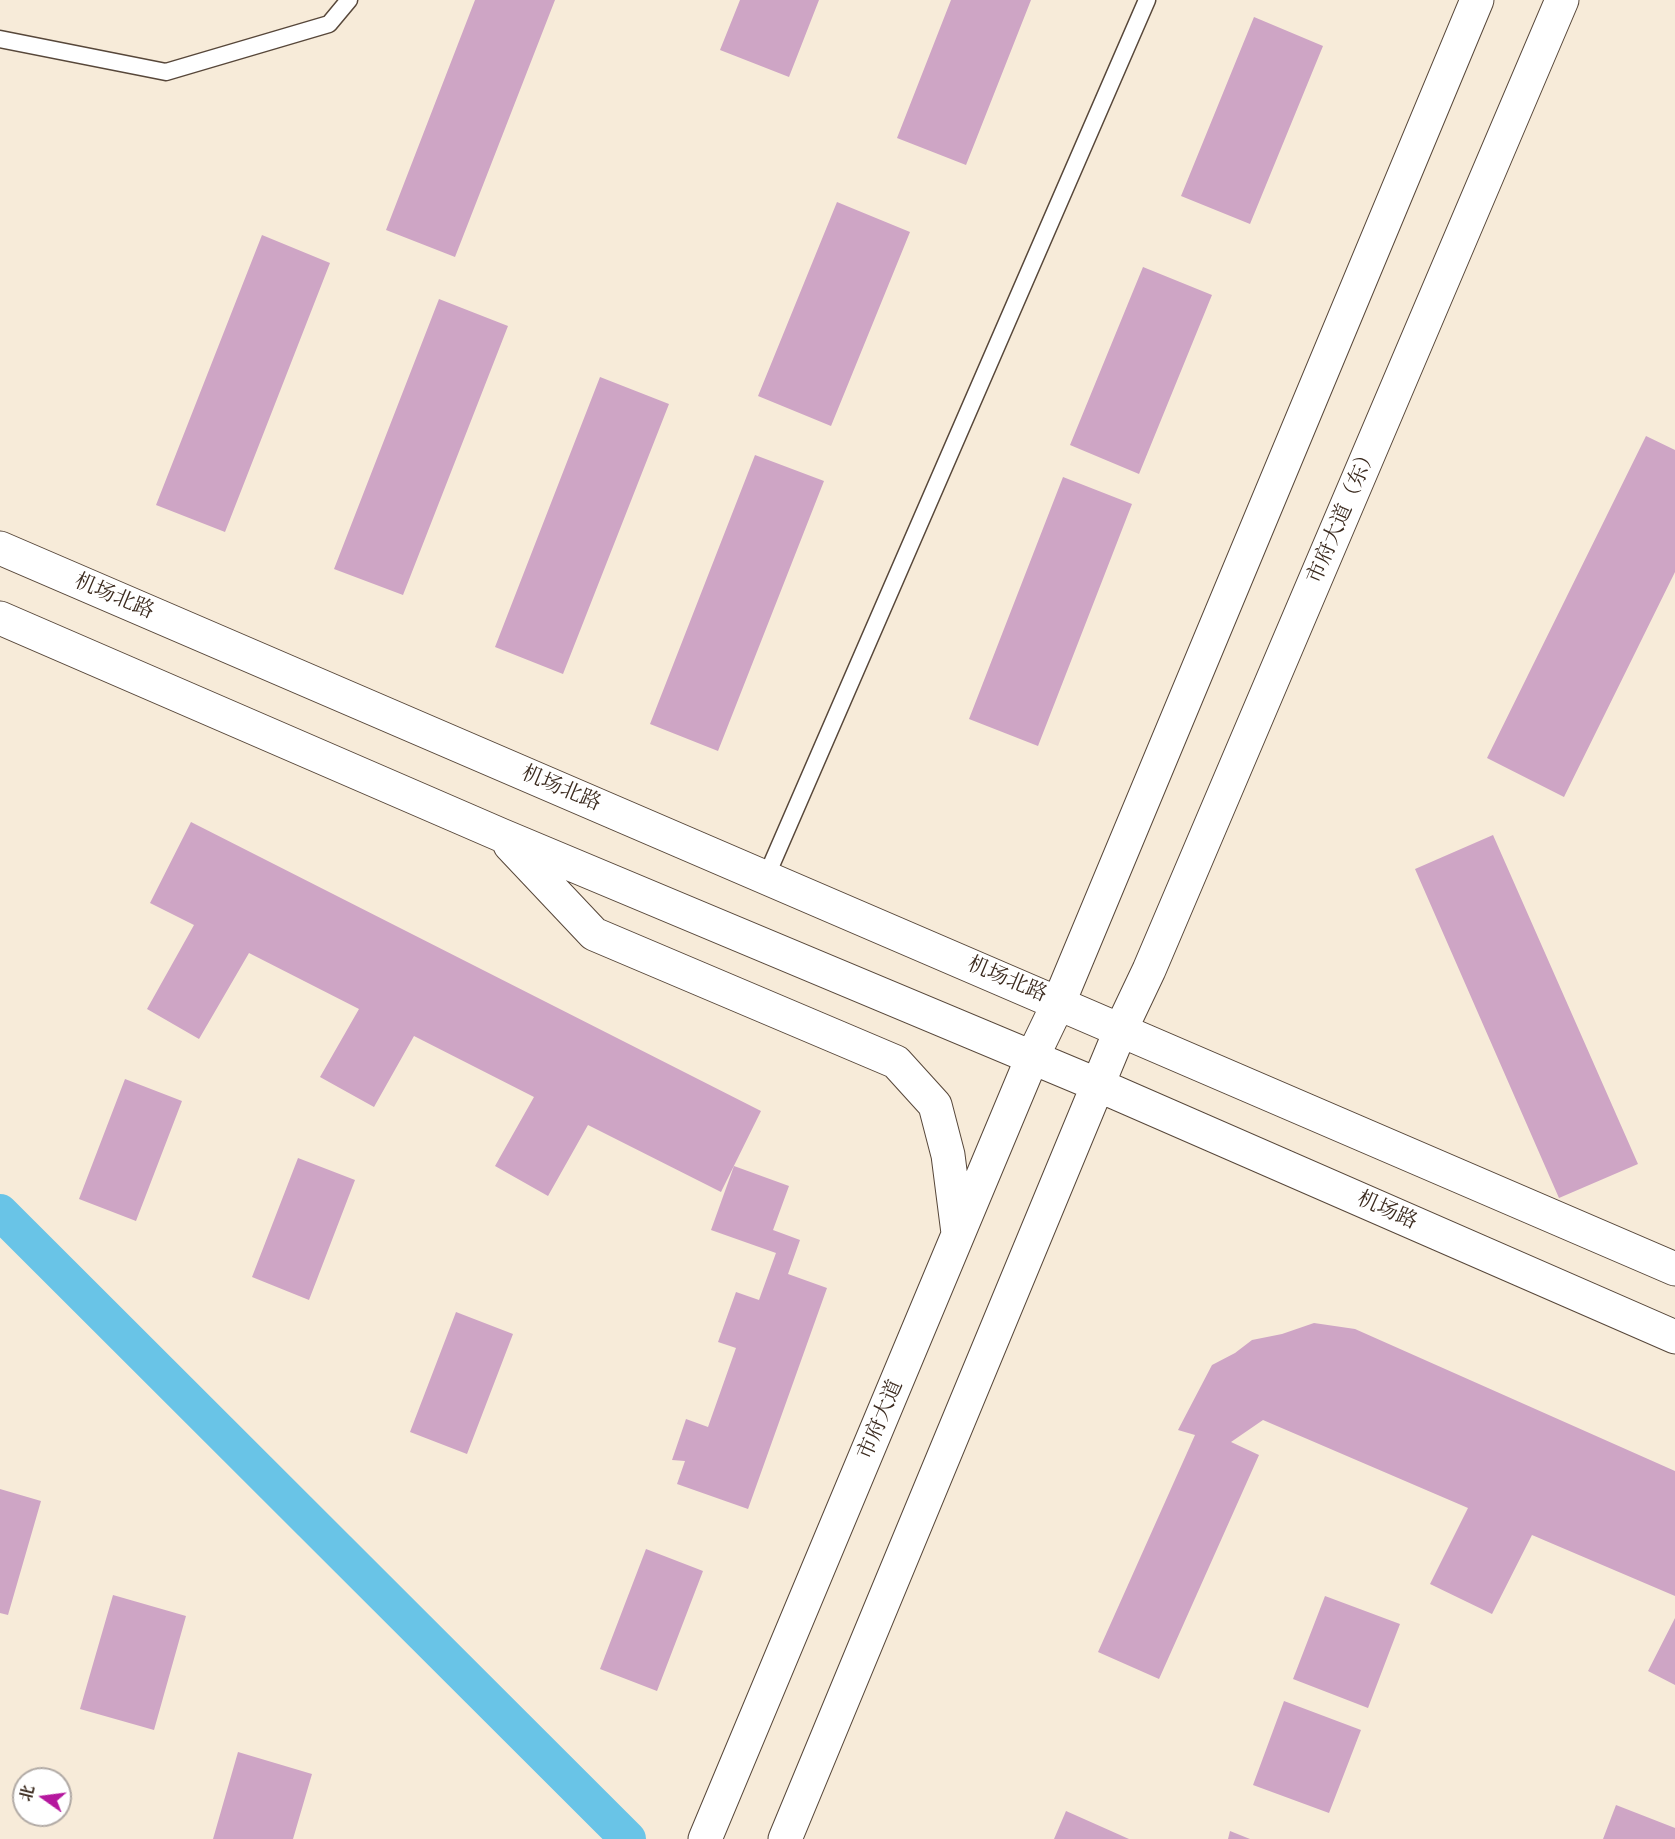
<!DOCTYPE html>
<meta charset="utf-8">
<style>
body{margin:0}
#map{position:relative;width:1675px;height:1839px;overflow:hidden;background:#f7ebd9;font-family:"Gentium Book Plus","Noto Serif SC",serif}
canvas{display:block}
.north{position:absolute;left:12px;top:1767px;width:60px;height:60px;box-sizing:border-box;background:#fff;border:2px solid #b1aaa5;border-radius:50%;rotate:284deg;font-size:16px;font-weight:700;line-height:24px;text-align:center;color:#3b2a1e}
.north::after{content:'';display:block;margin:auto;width:21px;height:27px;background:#b5179e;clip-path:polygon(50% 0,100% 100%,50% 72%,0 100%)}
</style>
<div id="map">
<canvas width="1675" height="1839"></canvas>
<div class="north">北</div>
</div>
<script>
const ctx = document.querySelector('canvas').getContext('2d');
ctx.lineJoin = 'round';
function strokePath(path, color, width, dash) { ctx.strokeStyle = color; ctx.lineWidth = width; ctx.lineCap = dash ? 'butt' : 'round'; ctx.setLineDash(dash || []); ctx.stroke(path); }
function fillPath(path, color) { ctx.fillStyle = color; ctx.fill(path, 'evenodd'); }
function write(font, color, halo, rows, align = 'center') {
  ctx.font = font + ' "Gentium Book Plus","Noto Serif SC",serif'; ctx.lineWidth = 4.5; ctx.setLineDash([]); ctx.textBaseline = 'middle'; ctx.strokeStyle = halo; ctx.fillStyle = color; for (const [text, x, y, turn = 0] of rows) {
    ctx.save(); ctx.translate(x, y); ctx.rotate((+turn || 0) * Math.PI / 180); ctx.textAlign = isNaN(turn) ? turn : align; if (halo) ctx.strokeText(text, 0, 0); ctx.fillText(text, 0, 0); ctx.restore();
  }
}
const canal = new Path2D(`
 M 0,1212 L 628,1839`);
const building = new Path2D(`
 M 475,0 L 555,0 L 455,257 L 386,230 Z
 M 740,0 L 819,0 L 789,77 L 720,50 Z
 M 951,0 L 1031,0 L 966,165 L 897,138 Z
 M 1254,17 L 1323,46 L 1250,224 L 1181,196 Z
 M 837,202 L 910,232 L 831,426 L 758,396 Z
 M 262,235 L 330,263 L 225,532 L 156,505 Z
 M 1143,267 L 1212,295 L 1139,474 L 1070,445 Z
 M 439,299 L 508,326 L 403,595 L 334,569 Z
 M 600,377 L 669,404 L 563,674 L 495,647 Z
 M 1646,436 L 1675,450 L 1675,572 L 1564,797 L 1487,758 Z
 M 755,455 L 824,481 L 718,751 L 650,724 Z
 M 1063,477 L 1132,504 L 1038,746 L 969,719 Z
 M 191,822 L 761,1111 L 721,1192 L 588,1125 L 548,1196 L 495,1166 L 534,1097 L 414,1036 L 374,1107 L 320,1077 L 359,1009 L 249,953 L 199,1039 L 147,1009 L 194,925 L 150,903 Z
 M 1493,835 L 1638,1164 L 1559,1198 L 1415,869 Z
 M 125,1079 L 182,1101 L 136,1221 L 79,1199 Z
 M 298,1158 L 355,1180 L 309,1300 L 252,1277 Z
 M 734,1166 L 789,1186 L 773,1230 L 800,1240 L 788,1274 L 827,1288 L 748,1509 L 677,1484 L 685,1461 L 672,1460 L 686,1419 L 708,1427 L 736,1348 L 718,1342 L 736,1292 L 759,1300 L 776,1253 L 711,1230 Z
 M 456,1312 L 513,1334 L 467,1454 L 410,1432 Z
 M 1314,1323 L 1355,1329 L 1675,1471 L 1675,1596 L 1532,1535 L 1492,1614 L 1430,1584 L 1468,1508 L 1263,1420 L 1231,1442 L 1259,1455 L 1159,1679 L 1098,1652 L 1195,1435 L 1178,1430 L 1212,1365 L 1235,1353 L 1252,1340 L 1282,1334 Z
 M 0,1489 L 41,1501 L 8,1615 L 0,1613 Z
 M 646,1549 L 703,1571 L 657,1691 L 600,1669 Z
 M 113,1595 L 186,1616 L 154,1730 L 80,1709 Z
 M 1325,1596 L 1400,1624 L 1368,1708 L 1293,1679 Z
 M 1675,1618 L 1675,1685 L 1648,1671 Z
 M 1284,1701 L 1361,1730 L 1329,1813 L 1253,1785 Z
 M 238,1752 L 312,1774 L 293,1839 L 213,1839 Z
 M 1616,1805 L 1675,1828 L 1675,1839 L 1603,1839 Z
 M 1066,1811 L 1129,1839 L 1054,1839 Z
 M 1230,1831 L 1250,1839 L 1228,1839 Z`);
const service = new Path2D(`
 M 0,39 L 166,72 L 329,24 L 349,0
 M 766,877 L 1147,0`);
const primary = new Path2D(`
 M 0,548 L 1675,1269
 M 0,618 L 501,835 L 1098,1085 L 1675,1337
 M 510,845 L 594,934 L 896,1062 L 935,1105 L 948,1155 L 958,1233
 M 705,1839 L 1032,1058 L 1059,1002 L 1477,0
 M 785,1839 L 1121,1029 L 1149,970 L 1562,0`);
const streetNames = [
 ["市府大道（东）",1343,515,-67],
 ["机场北路",114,597,23],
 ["机场北路",561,789,23],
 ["机场北路",1007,980,23],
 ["机场路",1387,1211,24],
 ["市府大道",881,1420,-67]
];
strokePath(canal, '#69c4e7', 36);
fillPath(building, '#cea5c5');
strokePath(service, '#57473a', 19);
strokePath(primary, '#57473a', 35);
strokePath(service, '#fff', 16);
strokePath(primary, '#fff', 33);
write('21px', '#3b2a1e', '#fff', streetNames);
</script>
